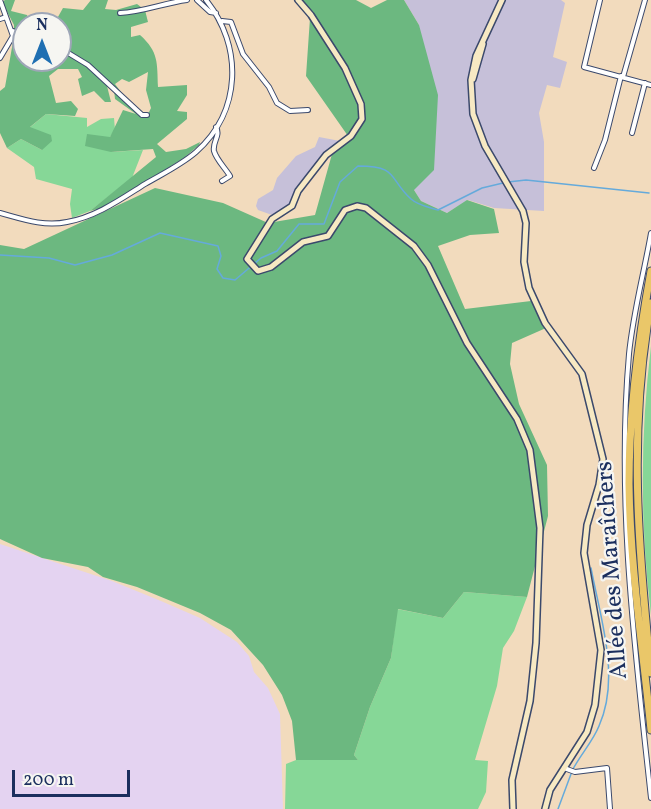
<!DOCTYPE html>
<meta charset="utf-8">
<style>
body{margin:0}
#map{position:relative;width:651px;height:809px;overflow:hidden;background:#f2dbbd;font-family:Vollkorn,serif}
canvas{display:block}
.north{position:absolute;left:12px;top:12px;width:60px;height:60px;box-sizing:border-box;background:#f6f6f2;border:2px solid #9ea6b7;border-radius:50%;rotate:0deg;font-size:16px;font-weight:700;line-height:24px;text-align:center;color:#1b2f5e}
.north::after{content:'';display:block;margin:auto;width:21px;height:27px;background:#1f6fb2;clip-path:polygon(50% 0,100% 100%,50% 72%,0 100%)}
.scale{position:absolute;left:12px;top:770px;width:118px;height:27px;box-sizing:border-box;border:3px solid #1b2f5e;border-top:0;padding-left:8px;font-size:18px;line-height:21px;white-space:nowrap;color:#1b2f5e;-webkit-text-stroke:4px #f6f6f2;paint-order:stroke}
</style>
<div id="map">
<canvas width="651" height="809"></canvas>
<div class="north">N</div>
<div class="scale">200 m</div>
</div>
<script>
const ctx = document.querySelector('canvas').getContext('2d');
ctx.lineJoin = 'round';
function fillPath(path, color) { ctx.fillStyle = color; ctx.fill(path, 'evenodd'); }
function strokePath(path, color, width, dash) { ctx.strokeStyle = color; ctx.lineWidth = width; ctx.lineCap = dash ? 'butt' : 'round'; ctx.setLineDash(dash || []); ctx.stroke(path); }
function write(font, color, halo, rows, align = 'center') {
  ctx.font = font + ' Vollkorn,serif'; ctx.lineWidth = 4.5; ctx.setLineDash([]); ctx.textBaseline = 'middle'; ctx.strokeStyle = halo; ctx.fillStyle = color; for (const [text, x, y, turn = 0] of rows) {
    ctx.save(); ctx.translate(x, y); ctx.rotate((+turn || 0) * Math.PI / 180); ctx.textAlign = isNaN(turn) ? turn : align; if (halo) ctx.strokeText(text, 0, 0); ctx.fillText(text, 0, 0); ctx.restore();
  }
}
const built = new Path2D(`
 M 0,544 L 112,581 L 161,601 L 200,618 L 237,642 L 249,656 L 254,672 L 268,688 L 280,714 L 283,809 L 0,809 Z`);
const industrial = new Path2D(`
 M 404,0 L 561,0 L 565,3 L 553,57 L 567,62 L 560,88 L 547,85 L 539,113 L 544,142 L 544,211 L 494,208 L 468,200 L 447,213 L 421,201 L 414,190 L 419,25 Z
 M 319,137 L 340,141 L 328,151 L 290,206 L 272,215 L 258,210 L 256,206 L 258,199 L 273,190 L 277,178 L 296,156 L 315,147 Z`);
const green = new Path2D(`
 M 46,114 L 87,118 L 87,127 L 101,119 L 114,118 L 115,130 L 110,137 L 111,152 L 143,150 L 132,178 L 90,211 L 72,218 L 70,204 L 72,189 L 36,179 L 34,167 L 7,148 L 21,139 L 42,150 L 29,128 Z
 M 651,346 L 651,615 C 640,525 640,436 651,346 Z
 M 464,592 L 527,597 L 514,631 L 503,648 L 497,686 L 475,760 L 488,761 L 486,792 L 478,809 L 285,809 L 286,764 L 296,760 L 358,760 L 354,755 L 370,707 L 391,658 L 397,609 L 443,618 Z`);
const forest = new Path2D(`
 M 5,0 L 15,0 L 11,11 L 27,15 L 30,23 L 24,24 L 20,29 L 24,36 L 24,60 L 60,60 L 60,24 L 54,24 L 63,8 L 83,10 L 91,0 L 108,0 L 105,9 L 116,10 L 137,4 L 145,10 L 148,22 L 131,27 L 131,37 L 140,35 C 159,52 157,63 158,87 L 187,85 L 187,95 L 177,111 L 187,112 L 187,119 L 157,144 L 166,152 L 186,149 L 200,142 L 199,145 L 184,158 L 105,207 L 90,211 L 156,157 L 153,149 L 111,152 L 85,146 L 87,134 L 110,137 L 123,110 L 136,114 L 115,99 L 114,90 L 107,86 L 111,102 L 105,102 L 94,91 L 82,96 L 78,79 L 82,77 L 78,69 L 58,69 L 49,76 L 56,103 L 71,101 L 78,109 L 75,116 L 46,114 L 30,127 L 51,135 L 52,141 L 42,150 L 21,139 L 7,148 L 0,133 L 0,91 L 5,87 L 14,36 L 14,25 L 2,2 ZM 148,72 L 146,90 L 151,108 L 146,118 L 138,115 L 115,84 L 122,79 L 129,82 Z
 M 301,0 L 356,0 L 371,8 L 387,0 L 404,0 L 419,25 L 438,95 L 434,170 L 414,190 L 421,201 L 447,213 L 467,200 L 494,209 L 499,233 L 470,235 L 438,246 L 465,309 L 531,301 L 546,328 L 512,343 L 510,364 L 519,404 L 547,465 L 548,516 L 527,597 L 464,592 L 443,618 L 398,609 L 391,658 L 370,707 L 354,755 L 358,760 L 296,760 L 292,721 L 282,695 L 263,665 L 231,630 L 200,613 L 137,587 L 103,577 L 88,567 L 42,558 L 0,539 L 0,245 L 24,249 L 155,188 L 223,203 L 268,223 L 315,215 L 332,154 L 348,136 L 306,76 L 310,18 Z`);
const stream = new Path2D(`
 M 508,182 L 526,180 L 649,193
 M 0,255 L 49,258 L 75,265 L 112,255 L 160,233 L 218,246 L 221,256 L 217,269 L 223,278 L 235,280 L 261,258 L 277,251 L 299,224 L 324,224 L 340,182 L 358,166 C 399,166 388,178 411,199 C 419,206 429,207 438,210 L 482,188 L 503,183
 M 573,769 C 581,754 593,741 599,726 C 621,677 600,617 591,568
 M 558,809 L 571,774`);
const street = new Path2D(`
 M 0,0 L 13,36 L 0,58
 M 197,0 L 210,12 L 216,13
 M 600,0 L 584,67 L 651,85
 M 120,13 C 143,12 164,3 187,0
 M 0,19 L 6,17
 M 222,21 L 231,22 L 243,54 L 269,87 L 277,103 L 290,111 L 308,110
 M 13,31 L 17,33 L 24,48
 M 60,48 L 88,65 L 142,115 L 147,115
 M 623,77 L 645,0
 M 216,127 C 221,136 212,142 214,151 C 216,159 225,168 230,176 L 222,181
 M 632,133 L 645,83
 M 594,168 L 605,140 L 621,76
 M 0,213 C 22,219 44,227 67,222 C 96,217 121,199 145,184 C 162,174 181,165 196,152 C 242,111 243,46 206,0
 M 651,233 C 644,273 633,313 629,354 C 616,503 635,650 651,798
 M 564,768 L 575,772 L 607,768 L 610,809`);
const secondary = new Path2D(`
 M 298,0 L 311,15 L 345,68 L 361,104 L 362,119 L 351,136 L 326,155 L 298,191 L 292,206 L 272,219 L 247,259 L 258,271 L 271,267 L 303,242 L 328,236 L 345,210 L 357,206 L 366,208 L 414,246 L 428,265 L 467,343 L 517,419 L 530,450 L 540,528 L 536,643 L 530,701 L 512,780 L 513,809
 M 502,0 L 476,56 L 471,80 L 473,114 L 485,146 L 523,211 L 526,223 L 524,262 L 529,288 L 545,323 L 582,374 L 603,459 L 599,485 L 587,525 L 584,553 L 601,650 L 595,705 L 587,732 L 550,790 L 545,809
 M 473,79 L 483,44`);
const highway = new Path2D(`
 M 651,271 C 638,342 629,412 629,484 C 630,566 643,649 651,730
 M 651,303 C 628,429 638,547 651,673`);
const streetNames = [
 ["Allée des Maraîchers",614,570,-94]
];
fillPath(built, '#e4d3f1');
fillPath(industrial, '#c6c0d9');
fillPath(green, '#86d797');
fillPath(forest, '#6cb880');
strokePath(stream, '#65aadb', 1.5);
strokePath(street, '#3b496c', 6);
strokePath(secondary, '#3b496c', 8);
strokePath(highway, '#3b496c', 9);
strokePath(street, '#fff', 4);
strokePath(secondary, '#f7e9c3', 5);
strokePath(highway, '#eac769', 7);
write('24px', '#1b2f5e', '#f6f6f2', streetNames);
</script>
